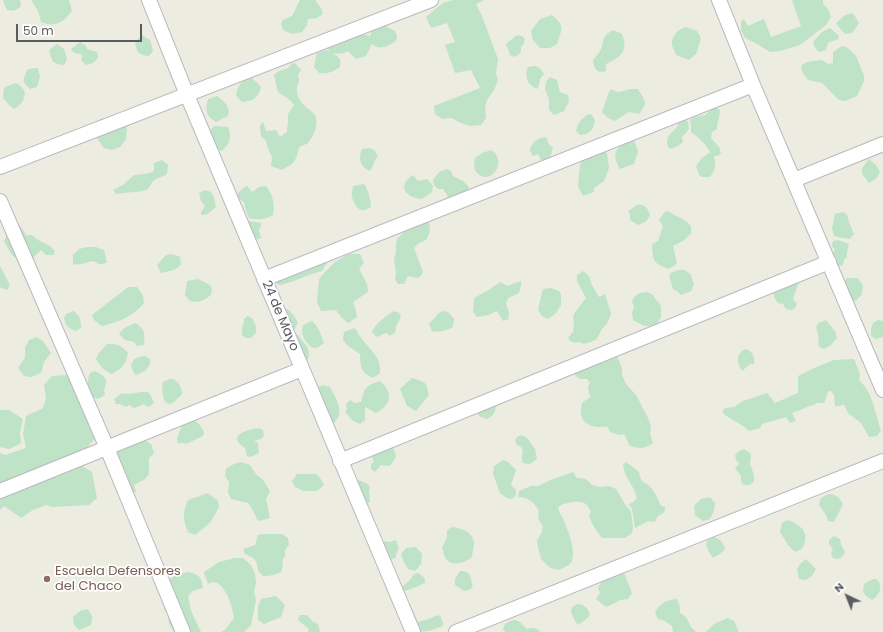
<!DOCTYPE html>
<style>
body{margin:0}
#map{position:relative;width:883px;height:632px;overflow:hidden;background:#ecece1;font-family:Poppins,sans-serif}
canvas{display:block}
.north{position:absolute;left:827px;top:576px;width:40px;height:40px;-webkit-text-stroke:3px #fff;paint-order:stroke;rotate:317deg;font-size:11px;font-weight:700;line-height:16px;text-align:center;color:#5a5c62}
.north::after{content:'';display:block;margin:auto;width:14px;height:18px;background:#5a5c62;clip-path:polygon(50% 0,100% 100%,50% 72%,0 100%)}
.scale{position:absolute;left:16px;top:24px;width:126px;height:18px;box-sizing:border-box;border:2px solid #5a5c62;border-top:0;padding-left:5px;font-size:12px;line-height:14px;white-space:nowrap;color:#5a5c62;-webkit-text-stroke:3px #fff;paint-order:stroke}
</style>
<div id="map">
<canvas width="883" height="632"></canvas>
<div class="north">N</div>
<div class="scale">50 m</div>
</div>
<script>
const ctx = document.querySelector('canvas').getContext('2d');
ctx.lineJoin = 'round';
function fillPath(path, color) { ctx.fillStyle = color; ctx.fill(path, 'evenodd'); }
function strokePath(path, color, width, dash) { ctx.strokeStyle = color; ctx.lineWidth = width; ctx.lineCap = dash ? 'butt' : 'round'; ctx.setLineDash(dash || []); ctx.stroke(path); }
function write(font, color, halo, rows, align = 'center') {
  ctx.font = font + ' Poppins,sans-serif'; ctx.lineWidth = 3.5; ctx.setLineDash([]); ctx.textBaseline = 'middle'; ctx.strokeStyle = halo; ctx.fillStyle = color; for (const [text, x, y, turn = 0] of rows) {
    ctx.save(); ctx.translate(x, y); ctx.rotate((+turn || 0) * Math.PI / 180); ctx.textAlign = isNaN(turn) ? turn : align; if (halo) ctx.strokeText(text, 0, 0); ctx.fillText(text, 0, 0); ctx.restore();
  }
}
const green = new Path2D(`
 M 3,0 L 20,0 L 21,6 C 16,11 13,11 7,10 L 3,1 Z
 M 31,0 L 69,0 L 72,11 C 64,22 54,28 41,22 L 38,11 Z
 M 300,0 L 315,0 L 321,8 L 323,14 L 317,18 L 308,19 L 307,25 L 302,32 L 292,34 L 283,30 L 281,24 L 283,20 L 292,16 Z
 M 453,0 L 484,0 L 476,4 L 482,16 L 498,59 L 496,73 L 498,80 L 494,90 L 487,100 L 485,108 L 486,118 L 481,125 L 470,126 L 461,123 L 451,118 L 442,119 L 435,114 L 434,106 L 480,88 L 471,70 L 455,73 L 445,45 L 455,42 L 447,23 L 431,28 L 426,17 L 443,3 Z
 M 792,0 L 823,0 L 823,4 L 828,9 L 831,17 L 826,25 L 800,45 L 780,51 L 770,52 L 757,44 L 745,38 L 741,30 L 741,21 L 744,19 L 748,26 L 764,19 L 771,37 L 801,26 Z
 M 853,13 L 859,23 L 852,33 L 845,34 C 841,31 839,27 836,23 L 845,15 Z
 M 552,15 C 565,26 562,29 557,44 L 550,48 L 540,48 L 533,40 L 531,31 L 540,19 Z
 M 382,24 L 395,31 L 397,36 L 396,41 C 388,46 380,51 372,44 L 366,56 L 356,59 L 348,51 C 343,54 339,54 333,53 C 339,58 342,58 340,67 C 332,72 329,74 319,73 L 314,67 L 317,53 L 327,50 L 330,52 L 327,47 L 358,35 L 368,35 L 370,37 L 372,27 Z
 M 686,27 L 697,31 L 701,38 L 696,54 L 689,60 L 676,55 C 675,52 673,48 672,45 C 671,36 678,29 686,27 Z
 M 830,28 L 839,36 L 838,39 L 828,43 L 826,50 L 819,52 L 815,48 L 813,42 L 822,32 Z
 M 613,30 L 622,34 C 629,52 620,57 606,64 L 606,71 C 597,74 594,69 593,60 C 596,57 599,53 601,49 C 605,39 601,37 613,30 Z
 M 142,35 L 150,40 L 153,51 L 149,56 C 138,55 137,52 135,42 Z
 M 517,35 L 522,36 L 525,39 L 523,45 L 521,47 L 521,52 L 519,54 L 515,57 L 510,55 L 506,44 Z
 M 80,42 L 86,46 L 87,49 L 97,52 L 98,58 L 93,63 L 86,65 L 81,60 L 82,57 L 81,54 L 74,53 L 71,49 Z
 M 57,44 L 64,49 L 67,59 L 64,65 C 52,64 52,61 49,50 Z
 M 842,46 L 848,48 L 856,56 L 864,76 L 864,81 L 857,96 L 845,101 L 839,100 L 822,83 L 808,80 L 804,75 L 801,69 L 802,65 L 807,62 L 822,60 L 828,64 L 833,63 L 833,52 Z
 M 292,63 L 295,63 L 301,70 L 298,75 L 299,81 C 294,92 298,100 307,108 C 309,110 313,112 314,114 C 320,122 314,136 308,143 C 306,144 302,146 299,147 C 296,161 295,163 282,170 L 271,166 L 272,157 L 268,148 L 266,141 L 261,136 L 260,126 L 263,122 L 266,131 L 276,130 L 280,137 L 287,132 L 288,122 L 288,114 L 294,105 L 290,100 L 278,92 L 274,75 L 279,71 L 288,68 Z
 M 535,66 L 540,68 L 544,74 L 540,79 L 539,85 L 537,89 C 527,85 524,76 528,67 Z
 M 38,68 L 40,77 L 37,87 L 30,89 C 21,81 23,79 28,69 Z
 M 550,77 L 557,80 L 560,92 L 568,95 L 569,102 L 564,111 L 554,115 L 549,110 L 549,100 L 545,88 L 546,82 Z
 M 247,78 L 252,78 L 261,87 C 258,98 254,101 242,102 L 236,95 C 238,85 240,83 247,78 Z
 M 16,83 C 19,85 22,87 24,90 C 27,97 21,106 14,109 L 9,105 L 3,98 L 4,88 L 10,85 Z
 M 611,89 C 621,95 622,90 631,89 C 633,89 636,89 638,89 C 645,102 649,102 639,114 L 629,112 L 615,121 L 608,118 L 602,112 L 609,92 Z
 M 217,96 C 224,101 231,107 228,116 L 216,122 C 206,116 205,111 208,99 Z
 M 715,107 L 720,110 C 720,117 717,122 717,129 L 712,132 L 711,138 L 719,147 L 721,153 L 718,156 L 714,156 C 716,165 716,169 710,177 L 702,177 L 699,175 L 698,171 L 696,166 L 701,159 L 710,152 C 707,145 697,136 691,132 L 691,124 L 690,120 L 694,117 L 705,115 Z
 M 119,114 L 126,124 L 127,129 L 126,139 L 120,147 L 112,150 L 104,148 L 96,137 L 95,127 L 100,119 Z
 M 588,114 L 592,115 L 595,120 C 593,130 591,134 580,135 L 576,131 C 578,122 581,120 588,114 Z
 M 686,119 C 691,127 689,131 682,137 L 683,142 L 678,146 L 670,149 C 665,144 667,137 672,132 C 674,130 676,129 677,127 C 677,127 679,121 679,121 Z
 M 214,126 L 228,127 C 232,138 230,143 222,151 L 213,148 C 209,140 206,133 214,126 Z
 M 546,137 L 549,144 L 553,148 L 551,155 L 546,160 L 541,160 L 538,154 L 533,156 L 530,151 C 531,142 538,138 546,137 Z
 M 628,137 L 635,142 L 638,152 L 634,164 L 620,169 C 611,153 616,150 628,137 Z
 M 599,147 L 607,153 L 609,168 L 604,181 L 594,188 L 594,192 L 583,196 L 578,186 L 580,164 L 593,150 Z
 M 369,148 L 374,150 L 378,156 C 373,162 374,165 370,171 C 360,167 358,158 362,149 Z
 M 491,150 C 509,161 490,187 477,173 C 473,168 474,163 475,158 L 482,153 Z
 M 869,159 L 876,165 L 880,172 C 877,178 875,180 869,183 L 862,174 L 862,168 Z
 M 162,160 L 168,165 L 167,174 C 163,177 157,178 153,181 C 151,183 150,187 148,189 C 142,193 124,192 116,194 L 113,190 L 123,185 L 134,175 L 146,174 L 154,171 L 154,163 Z
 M 447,169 L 451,171 L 453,176 L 463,181 L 469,187 L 467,194 L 449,199 L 447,195 L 443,189 L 438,189 L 434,185 L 433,180 L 439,172 Z
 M 413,175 L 418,181 L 427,179 L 433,186 L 432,192 L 422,199 C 406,198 396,186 413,175 Z
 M 364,184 C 369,191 370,198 371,207 C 368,208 365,211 361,210 C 357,209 352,200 352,196 C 351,193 353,189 353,186 Z
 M 247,186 L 252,192 L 259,187 L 266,186 C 273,195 275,203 273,215 C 265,220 259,220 249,218 L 245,208 L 244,202 L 239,199 L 236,195 L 243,188 Z
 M 205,190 L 211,192 L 214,198 L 216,207 L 208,214 L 201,215 L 201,212 L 205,206 L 201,201 L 199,193 Z
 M 637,205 C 645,204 648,208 650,216 L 645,222 L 638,225 L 630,220 L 630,215 L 628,211 Z
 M 668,211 C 677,218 683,217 691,226 L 691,234 L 683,241 L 673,246 L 677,263 L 674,266 L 669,269 C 652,263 653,260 652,244 L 658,241 L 663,226 L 659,220 L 664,213 Z
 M 844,212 L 847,215 L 849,222 L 854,234 L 850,239 L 842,238 L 834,236 L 832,228 L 835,214 Z
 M 408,219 L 427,220 C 432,227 430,233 426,240 L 419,243 L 414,248 L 423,272 L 420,277 L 417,278 L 408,276 L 404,284 L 398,284 L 395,279 L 396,273 L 394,259 L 396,252 L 396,245 L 397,239 L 404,232 Z
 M 249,221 L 261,223 L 261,226 L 259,230 L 261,238 L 255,240 L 245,224 Z
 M 15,222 L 21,227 L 26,235 L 32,235 L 38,240 L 50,246 L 55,251 L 54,255 L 46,255 L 41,250 L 33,258 C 11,259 14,259 4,241 L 7,235 L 7,228 Z
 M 838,240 L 849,244 L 847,252 L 847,257 L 844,260 L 843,265 L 836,267 L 830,256 L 835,250 L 832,246 L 833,241 Z
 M 87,247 L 96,247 L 104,250 L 107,262 C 102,265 99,265 94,261 C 86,262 80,266 73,264 L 73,255 L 79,249 Z
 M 170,254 L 175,255 L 180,257 L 181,265 L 174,270 L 161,273 L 157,265 L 165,256 Z
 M 349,254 L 360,254 L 364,263 L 359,269 L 367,284 L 368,292 L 353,302 L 356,311 L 357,317 L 348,323 L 342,318 L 336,310 L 321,311 L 317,302 L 319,279 L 326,271 L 335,262 Z
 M 324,259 L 327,263 L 322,271 C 316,273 310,274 304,277 C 296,280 289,283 280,285 L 276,283 L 277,278 Z
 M 0,266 L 10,285 L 7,290 L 1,288 L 0,286 Z
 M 678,270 L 685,270 L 691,275 L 694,284 L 691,291 L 681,295 L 677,291 L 673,289 L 669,276 L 671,273 Z
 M 583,271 L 589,276 L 592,285 L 599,297 L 605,294 L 609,307 L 611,314 L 608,322 L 602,329 L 596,340 L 584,344 L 578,342 L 575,343 L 570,341 L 568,338 L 573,332 L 574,324 L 573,317 L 575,312 L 586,298 L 577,281 L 577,275 Z
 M 777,274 C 785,274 794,276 798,284 L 793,299 L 797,304 L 795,308 L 791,310 L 786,309 L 783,304 L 778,303 L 774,297 L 773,290 L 772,281 Z
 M 847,278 L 857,278 L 863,285 L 862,294 L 856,301 L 848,300 L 842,284 Z
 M 198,279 L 210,285 L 212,290 L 211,295 C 203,301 200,303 190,301 L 185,295 L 187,281 Z
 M 521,281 L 521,286 L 519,293 L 508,298 L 506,303 L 509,313 L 508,319 L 503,321 L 497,311 L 488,315 L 477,317 L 473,312 L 474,298 C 482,294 494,287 500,282 L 507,286 Z
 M 128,287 L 137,287 L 143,295 L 144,303 C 134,316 118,322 102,326 L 94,320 L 92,315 Z
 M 551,288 L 559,291 L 561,294 L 561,305 L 556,313 L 548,319 L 542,316 L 538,310 L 543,289 Z
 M 646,292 L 652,294 L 661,306 L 661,317 L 657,324 C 645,328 644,326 633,320 L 632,313 L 634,307 L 632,301 L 634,297 L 640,293 Z
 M 281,306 C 289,308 294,315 298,323 L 292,333 L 280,331 L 273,320 L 273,311 Z
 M 73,311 C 80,315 81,320 81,328 L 76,331 C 68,328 66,327 64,318 L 66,314 Z
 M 394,311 L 399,313 L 401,317 L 396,326 L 395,333 L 389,336 L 387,333 L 383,334 L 377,337 L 372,332 C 374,325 387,315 394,311 Z
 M 442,311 L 448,312 L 454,319 L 453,327 C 446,330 440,333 432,331 L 429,324 L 438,314 Z
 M 247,316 L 252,318 L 256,326 L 256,333 L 251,338 L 246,338 L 242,335 L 242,328 L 244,322 L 244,319 Z
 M 826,320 L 835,331 L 837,338 L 831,345 L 824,349 L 819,347 L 818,334 L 816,327 L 818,323 Z
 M 878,320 L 883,321 L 883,337 L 876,339 L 871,336 L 871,329 L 873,323 Z
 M 312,321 C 319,327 321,335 324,343 C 321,345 318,348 315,348 C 310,348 304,340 303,336 C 302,333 302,329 303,325 Z
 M 135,323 C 145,328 145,334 144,345 L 137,346 L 134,342 L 125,340 L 119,334 L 124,328 Z
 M 355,328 C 358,333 362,340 366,344 C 375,354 381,360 380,373 L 373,378 C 361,373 360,366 360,354 L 348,346 L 343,340 L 344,332 Z
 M 293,335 L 298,335 L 308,348 L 309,357 L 305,363 L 291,361 L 288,354 L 286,345 Z
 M 37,337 L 43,341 L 51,353 L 44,362 L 41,373 L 31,377 L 24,376 L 18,368 L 25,358 L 25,348 L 29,340 Z
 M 107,344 C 118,344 121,345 128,353 C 125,366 123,367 112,374 C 104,371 100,366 96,359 L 98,354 Z
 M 745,349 L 749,350 C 753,354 755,358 754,364 L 750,364 L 742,371 C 737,362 735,355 745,349 Z
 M 145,356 L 150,359 C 152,367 143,373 136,375 C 127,365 132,357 145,356 Z
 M 617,356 L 622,368 L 622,375 L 626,384 L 636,395 L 648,418 L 651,427 L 650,434 L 653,443 C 644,449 641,449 630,446 L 624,434 L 619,435 L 610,432 L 607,426 C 596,429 580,425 581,411 C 581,409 581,404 583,402 C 585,400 589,399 591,397 L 589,393 L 588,387 L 590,383 L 587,379 C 578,379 577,379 573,370 Z
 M 854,359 L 860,374 L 859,380 C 874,394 874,411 881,430 L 877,436 L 869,437 L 861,423 L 848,413 L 844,404 L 839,406 L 835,406 L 834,395 L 831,391 L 828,391 L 826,398 L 824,403 L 818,403 L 792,413 L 796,421 L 790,423 L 786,417 L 762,424 L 760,428 L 749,431 C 741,423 730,420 722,412 L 725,408 L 734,407 L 743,401 L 767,393 L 775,403 L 798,393 L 798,376 L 814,368 L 834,360 Z
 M 95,371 C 105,376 109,379 104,390 L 105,395 L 98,399 L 94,397 L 89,401 C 88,391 86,382 90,373 Z
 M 67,375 L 80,396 L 95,439 L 81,453 L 0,485 L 0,453 L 5,455 L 26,448 L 23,434 L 26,416 L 43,408 L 46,398 L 44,385 L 52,376 Z
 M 412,378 L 421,381 L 426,384 L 429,395 L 416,411 L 407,406 L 400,389 L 403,386 Z
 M 170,379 L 174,379 C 179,384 182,387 182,394 L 174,402 L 170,404 L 165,402 C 163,394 161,391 163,382 Z
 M 380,381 C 394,393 391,405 376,413 L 371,410 L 365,407 L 365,420 L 360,424 L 353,421 L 345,412 L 347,409 L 346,404 L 350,400 L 355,403 L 361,402 C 365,387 365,386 380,381 Z
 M 323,385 L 330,387 C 334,395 343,408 338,418 C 336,420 334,423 332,426 L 320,425 C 311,413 313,403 314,389 Z
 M 141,392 L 148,392 L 151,396 L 154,403 L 149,407 L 143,404 L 140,406 L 134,408 L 129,405 L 126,407 L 120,404 L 116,404 L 114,399 L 122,393 C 126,395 136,393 141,392 Z
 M 497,404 C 494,413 496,413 487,419 L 479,416 L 478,412 Z
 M 0,410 L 9,410 L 23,419 L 20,433 L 21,443 L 9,449 L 0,447 Z
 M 195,421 L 199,424 L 204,432 L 203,436 L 186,444 L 184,443 L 178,443 L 177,439 L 182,425 L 184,423 Z
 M 259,428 L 263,430 L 264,436 L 261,439 L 254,441 L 258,443 L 259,453 L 251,457 L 247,456 L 245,448 C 243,446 239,444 238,442 C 233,432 253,429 259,428 Z
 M 522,435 L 528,439 L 530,442 L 535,449 L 537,459 L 530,464 L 523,463 C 521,458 522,455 523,450 L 521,447 L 517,445 L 515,441 L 517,437 Z
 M 143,439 L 151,444 L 154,453 L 149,458 L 149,474 L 145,479 L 134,485 L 136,492 L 129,493 L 116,462 L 116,445 Z
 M 385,445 L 394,449 L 396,457 L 390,466 L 381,465 L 375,472 L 371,469 L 371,464 L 374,462 L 372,457 L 375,448 Z
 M 744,449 L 751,454 L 750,464 L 752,469 L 754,477 L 754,481 L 750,485 L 744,485 L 741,482 L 741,476 L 735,468 L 738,465 L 739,463 L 736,460 L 735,455 L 739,451 Z
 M 503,460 L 508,462 L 516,470 L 511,485 L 516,490 L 516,495 L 512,499 L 507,498 L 500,493 L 493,474 L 494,466 Z
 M 241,462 L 250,465 L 256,474 L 263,480 L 270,491 L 266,499 L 270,518 L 258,521 L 252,509 L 248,503 L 231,499 L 228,493 L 229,482 L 225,476 L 226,469 L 234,464 Z
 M 626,462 L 639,472 C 641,486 647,481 652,489 C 656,494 658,500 661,506 L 665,507 C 665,515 661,513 657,517 C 656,519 656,521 655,522 L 648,521 L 635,528 L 632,509 L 629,504 L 633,502 L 637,498 C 634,485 625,479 623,465 Z
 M 79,464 L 92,472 L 97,498 L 89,505 L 52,507 L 46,505 L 33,510 L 21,518 L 4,506 L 0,510 L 0,493 Z
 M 573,472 L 577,478 L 586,479 L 592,485 L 600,487 L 609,486 L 616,489 L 625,504 L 631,512 L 633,527 L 632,533 L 625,538 L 602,538 C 596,531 592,524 589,516 L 591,511 C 589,508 587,504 584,503 C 578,500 563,503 558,507 C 559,514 562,515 564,521 C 568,531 578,555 570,564 C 568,566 562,568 559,570 L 550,568 L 541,559 C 540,552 537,546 537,540 L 542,532 L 543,526 C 539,521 537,518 539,511 C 533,502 529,497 518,497 L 519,491 L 531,486 L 538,486 L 548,481 Z
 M 297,474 L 316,474 L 320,478 L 324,485 L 317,491 L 304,491 L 295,487 L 292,481 Z
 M 359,480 L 368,484 L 370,488 L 369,492 L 370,502 L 367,504 L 364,503 L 356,482 Z
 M 208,493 L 218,501 L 219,507 L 210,523 L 195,535 L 188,532 C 183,520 182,513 188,500 Z
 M 828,494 C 836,494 839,497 843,504 L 834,522 L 828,521 L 826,515 L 819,505 L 821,498 Z
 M 710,497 L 715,503 L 714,511 L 710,519 L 703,521 L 695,515 L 694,506 L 701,499 Z
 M 787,520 C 803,525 810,534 802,549 L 795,552 L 788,545 L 780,532 L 782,523 Z
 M 452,527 C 461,528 474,532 474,544 C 474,548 472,553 472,557 C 465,563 451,568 445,557 C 444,555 443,551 442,548 L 447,537 L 447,530 Z
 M 264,534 L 282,534 L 288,538 L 289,545 L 285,550 L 285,556 L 283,559 L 282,571 C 276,575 270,576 263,576 L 258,571 L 257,563 L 253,558 L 245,554 L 243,549 L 255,545 L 258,535 Z
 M 834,536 L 840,539 L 841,545 L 845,552 C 843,558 839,560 833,558 L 831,554 L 833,549 L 829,544 L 829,540 Z
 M 712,537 C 720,538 723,542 725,549 L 720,554 L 713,558 L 710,554 L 706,545 L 707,541 Z
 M 396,540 C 398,546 400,549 396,554 L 396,558 L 385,561 L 381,543 L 385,541 L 390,542 Z
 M 416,547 L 422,554 L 421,564 L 415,571 L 408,569 L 404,562 L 401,554 L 406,548 Z
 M 235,558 L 243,558 L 251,565 L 255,574 L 256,583 L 254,592 L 256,600 L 251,625 L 244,632 L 221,632 L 225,630 L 234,618 C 233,608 226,584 214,582 C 213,582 209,583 208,584 L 204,572 L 219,562 Z
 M 806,559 L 816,569 L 812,576 L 806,580 L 799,579 L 797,570 L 800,564 Z
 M 460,571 C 472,570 470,579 473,587 L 469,590 L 464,591 L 455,585 L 455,579 Z
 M 189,572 C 200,576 201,576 203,588 L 193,591 L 188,596 L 191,611 L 201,632 L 174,632 L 169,624 L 168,615 L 164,609 L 164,605 L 168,584 L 171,578 L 179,574 Z
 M 617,572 L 624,573 L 632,593 L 628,599 L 620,600 L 611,605 L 606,607 L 596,599 L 600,593 L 598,588 L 603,579 Z
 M 418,573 C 423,576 425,577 425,583 L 411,589 L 404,591 L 402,588 L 403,586 C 405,584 408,582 410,580 C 413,576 413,574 418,573 Z
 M 873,579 L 876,579 C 878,581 880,583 880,585 C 882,590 876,598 872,600 L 866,596 L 863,591 L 864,584 Z
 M 276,596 L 285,605 L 281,617 L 264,624 L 258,620 L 258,606 L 261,599 Z
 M 677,599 L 680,607 L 680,613 L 686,617 L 691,627 L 696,632 L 673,632 L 672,626 L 665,621 L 658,619 L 655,613 C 660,603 666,600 677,599 Z
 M 407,603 L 410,604 L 418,622 L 426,620 L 438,615 L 441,617 L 443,623 L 443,626 L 429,631 L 411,632 Z
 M 577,604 C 584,604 588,608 590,615 L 585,620 L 578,625 L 575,621 L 571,612 L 572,607 Z
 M 87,609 C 93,615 93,617 91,625 L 79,630 L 74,625 L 73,617 L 80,611 Z
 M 300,615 L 307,615 L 313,622 L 318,624 L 320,632 L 308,632 L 309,629 L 298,620 Z
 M 728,618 L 734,621 L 738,630 L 738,632 L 706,632 L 714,624 Z
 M 515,620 L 520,622 L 527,629 C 532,627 534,628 539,630 L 540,632 L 505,632 L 503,629 L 505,624 L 510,621 Z`);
const street = new Path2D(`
 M 149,0 L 187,95 L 413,632
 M 719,0 L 753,85 L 883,390
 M 0,167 L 431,0
 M 794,180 L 883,144
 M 0,201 L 107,448 L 183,632
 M 264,279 L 753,85
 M 340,461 L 829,262
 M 0,491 L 302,369
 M 456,632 L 883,461`);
const markers = [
 [47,579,4,"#8d6e63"]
];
const streetNames = [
 ["24 de Mayo",280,316,67]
];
const educationNames = [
 ["Escuela Defensores",55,572],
 ["del Chaco",55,587]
];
fillPath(green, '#bee3c7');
strokePath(street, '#b9bac0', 16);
strokePath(street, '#fff', 14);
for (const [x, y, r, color] of markers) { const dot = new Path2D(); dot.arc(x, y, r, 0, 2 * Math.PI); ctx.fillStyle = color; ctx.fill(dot); strokePath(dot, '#fff', 1.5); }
write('13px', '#5a5c62', '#fff', streetNames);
write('13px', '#785e54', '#fff', educationNames, 'left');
</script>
